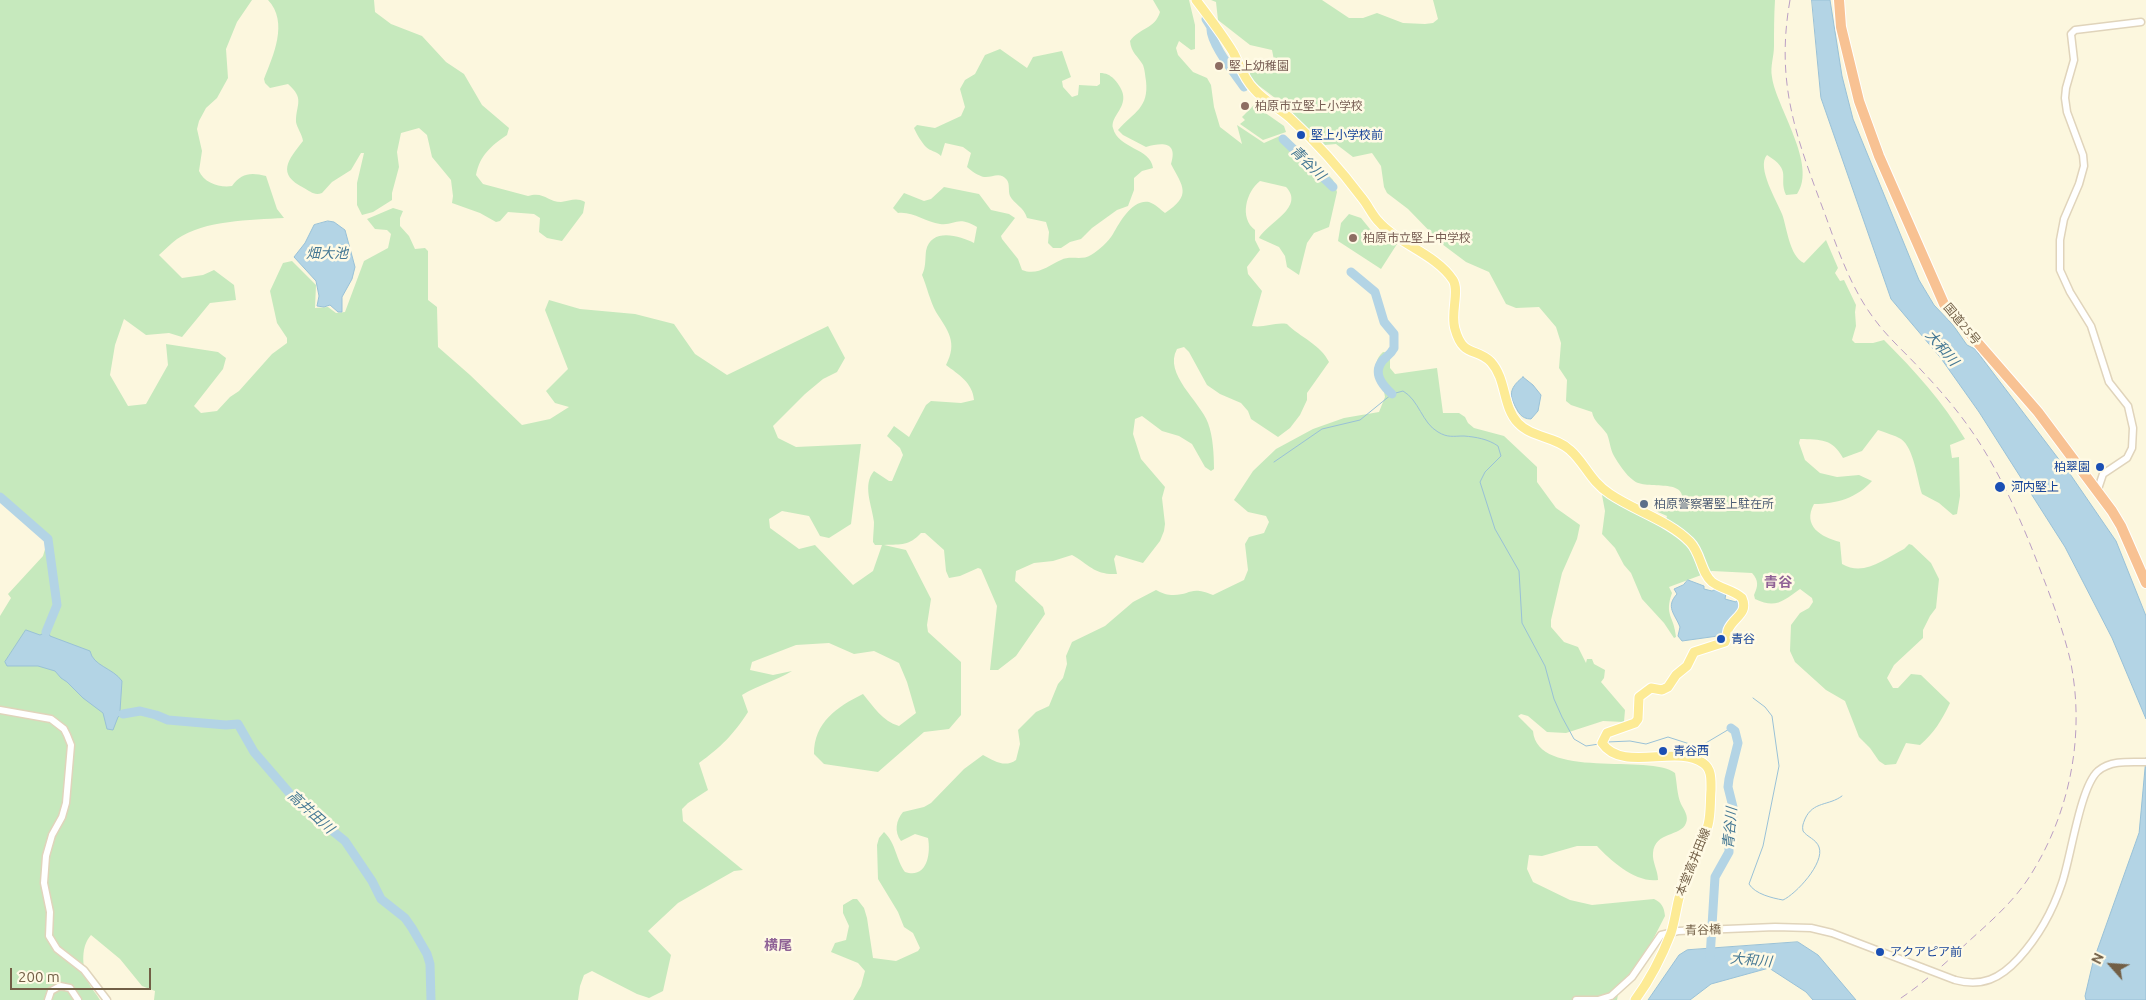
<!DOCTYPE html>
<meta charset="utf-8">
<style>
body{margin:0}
#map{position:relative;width:2146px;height:1000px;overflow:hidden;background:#fcf7de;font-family:Ubuntu,sans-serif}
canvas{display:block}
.north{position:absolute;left:2086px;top:940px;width:50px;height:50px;-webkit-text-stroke:4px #fffae5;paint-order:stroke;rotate:296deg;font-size:14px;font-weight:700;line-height:20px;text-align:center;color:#725f46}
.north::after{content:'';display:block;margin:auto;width:18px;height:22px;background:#725f46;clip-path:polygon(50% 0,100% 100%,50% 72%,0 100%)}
.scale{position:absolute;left:10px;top:968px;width:141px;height:22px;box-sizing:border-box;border:2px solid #725f46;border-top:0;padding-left:6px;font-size:15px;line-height:18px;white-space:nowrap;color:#725f46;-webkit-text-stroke:4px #fffae5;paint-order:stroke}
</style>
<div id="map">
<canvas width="2146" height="1000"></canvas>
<div class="north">N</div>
<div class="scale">200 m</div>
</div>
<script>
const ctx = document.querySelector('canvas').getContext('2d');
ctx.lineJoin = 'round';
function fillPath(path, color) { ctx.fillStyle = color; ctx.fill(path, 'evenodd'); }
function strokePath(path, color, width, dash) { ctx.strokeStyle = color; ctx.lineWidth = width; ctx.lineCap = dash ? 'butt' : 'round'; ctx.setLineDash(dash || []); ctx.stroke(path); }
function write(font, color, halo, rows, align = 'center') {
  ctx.font = font + ' Ubuntu,"Noto Sans JP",sans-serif'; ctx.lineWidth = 5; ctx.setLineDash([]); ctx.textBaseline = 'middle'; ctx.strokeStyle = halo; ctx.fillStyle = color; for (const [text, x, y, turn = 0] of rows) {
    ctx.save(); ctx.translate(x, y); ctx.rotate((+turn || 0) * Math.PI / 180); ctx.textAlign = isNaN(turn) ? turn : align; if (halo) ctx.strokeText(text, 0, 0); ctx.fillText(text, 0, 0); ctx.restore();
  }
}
const green = new Path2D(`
 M 0,0 L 252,0 L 237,22 L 226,49 L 228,78 L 217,98 L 206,108 L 199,121 L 197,129 L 202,151 L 199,171 C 204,183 220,188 232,186 C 241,173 251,172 266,176 L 277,209 L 284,218 C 250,220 205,220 177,239 C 170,244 165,250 159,255 L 182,278 L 203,275 L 214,270 L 234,285 L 236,300 L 210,303 L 182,337 L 169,333 L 146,335 L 124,319 L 115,345 L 110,375 L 128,406 L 146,404 L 168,365 L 166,344 L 218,352 L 226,358 L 223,369 L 194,406 L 201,413 L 217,411 L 230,397 L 239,391 L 272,354 L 287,343 L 287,338 L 277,323 L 270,291 L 283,263 L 292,261 L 316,285 L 315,308 L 328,307 L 336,313 L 345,312 L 364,261 L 388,248 L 391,234 L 387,230 L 375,229 L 367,219 L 393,208 L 403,211 L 400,218 L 400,226 L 409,236 L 415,249 L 425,248 L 428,251 L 428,300 L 437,307 L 438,347 L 470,375 L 522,425 L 550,419 L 569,407 L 555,403 L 546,391 L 568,369 L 545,310 L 549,300 L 580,309 L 635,314 L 674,324 L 695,354 L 727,375 L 828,326 L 845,358 L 837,372 L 823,379 L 805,394 L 773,426 L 778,438 L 796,447 L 861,444 L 851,524 L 829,538 L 820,536 L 809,516 L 782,511 L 769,519 L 770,528 L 799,549 L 815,545 L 853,585 L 873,571 L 882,545 L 875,545 L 873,542 C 873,536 874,528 874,522 C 872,505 862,485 874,471 L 889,481 L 892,481 L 903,455 L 900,448 L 887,436 L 894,426 L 909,437 L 926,405 L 931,401 L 961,403 L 974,400 C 973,383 958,374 946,365 C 958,342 948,331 936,312 C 930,301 927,287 922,275 C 926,267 925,260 926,251 C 931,227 960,236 974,243 L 977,227 C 957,215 955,226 940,224 C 926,222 912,211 898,213 L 893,208 L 904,193 L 924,201 L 931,199 L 944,187 L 979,194 L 991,210 L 1009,214 L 1015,218 L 1001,236 L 1002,239 L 1018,259 L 1022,270 C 1037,276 1048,266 1061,260 C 1070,255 1082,261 1091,255 C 1098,251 1109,241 1113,234 C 1120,222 1132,199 1149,202 C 1155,204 1160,209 1165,213 C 1192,195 1183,187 1171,164 C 1178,142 1163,142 1146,147 L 1123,135 L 1118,130 C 1134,112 1149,108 1146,81 C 1145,76 1145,70 1143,65 C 1138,56 1131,53 1130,41 C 1139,28 1155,29 1160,12 L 1153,0 L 1189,0 L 1195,25 L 1195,49 L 1191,50 L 1179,41 L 1176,48 L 1178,55 L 1193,72 L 1207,78 L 1211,85 L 1214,107 L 1220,127 L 1242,144 L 1237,125 L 1264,143 L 1282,135 L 1303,155 L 1316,162 L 1333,180 L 1337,192 L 1329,227 L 1314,233 L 1307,243 L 1299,275 L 1287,267 L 1285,256 L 1279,247 L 1259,238 C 1269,222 1305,207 1286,187 L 1260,181 C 1246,192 1239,218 1255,230 L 1255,240 L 1260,250 L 1247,267 L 1248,274 L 1262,291 L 1252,326 C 1264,328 1275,322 1287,324 C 1300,337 1321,345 1329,362 L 1307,393 L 1307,400 L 1300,415 L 1290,428 L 1278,437 L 1251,419 L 1248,411 L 1241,403 L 1220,394 L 1207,385 L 1189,352 L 1184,347 L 1177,349 C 1163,374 1200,401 1208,423 C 1213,436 1214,455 1214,469 L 1211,471 L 1205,467 L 1192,444 L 1179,436 L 1162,431 L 1142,416 L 1135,419 L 1133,434 L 1141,459 L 1165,487 L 1162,498 L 1165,524 L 1164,531 L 1160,541 L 1143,563 L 1116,555 L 1114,559 L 1117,574 C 1094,575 1090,565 1072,555 L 1053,561 L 1034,563 L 1016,571 L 1015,581 L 1043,607 L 1045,614 L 1016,656 L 998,670 L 990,670 L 997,606 L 981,569 L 978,568 L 960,576 L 949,578 L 946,571 L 944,550 L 925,533 L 921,533 C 909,546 902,544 884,545 L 906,550 L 931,599 L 927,625 L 928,632 L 961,662 L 961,715 L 949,729 L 924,732 L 878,772 L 824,764 L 814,754 C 814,722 837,707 863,694 C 874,707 882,721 899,726 L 916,713 L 907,682 L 899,663 L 874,651 L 854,654 L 829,643 L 796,645 L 752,662 L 750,670 L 773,675 L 792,671 C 776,681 758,685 742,695 L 748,712 C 733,735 721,747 699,763 L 708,790 L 688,803 L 682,809 L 683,821 L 743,870 L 734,871 L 678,903 L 648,931 L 671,955 L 663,991 L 649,998 L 637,994 L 592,971 L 584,975 L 580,986 L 578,1000 L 154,1000 L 155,991 L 142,986 L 120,959 L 91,935 C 81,946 82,965 87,979 C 89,986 96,993 100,1000 L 0,1000 L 0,616 L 11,598 L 8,594 L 43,556 L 48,539 L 47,537 L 0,496 Z
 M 268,0 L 374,0 L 375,12 L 391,24 L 422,36 L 446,62 L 464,74 L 482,105 L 509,128 L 507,135 C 491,146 480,155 476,175 L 483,184 L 528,196 C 544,191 548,202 561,202 C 570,201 576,197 585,202 L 583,213 L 562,241 L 547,238 L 539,232 L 540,218 L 534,214 L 508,212 L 500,221 L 496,222 L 480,213 L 452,203 L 453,196 L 451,180 L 432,157 L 427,135 L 419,128 L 401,133 L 397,152 L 399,167 L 392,193 L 392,200 L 373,212 L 362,215 L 357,205 L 357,183 L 364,153 L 361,153 L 351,170 L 332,182 L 322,193 C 314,196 310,191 304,188 C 276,174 288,160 303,141 C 302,134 297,128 296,122 C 296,104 305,99 288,84 L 270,88 L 265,83 L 264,79 C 273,56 289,22 268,0 Z
 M 1211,0 L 1322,0 L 1349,18 L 1363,18 L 1377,13 L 1403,23 L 1425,24 L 1433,23 L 1438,19 L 1433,0 L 1775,0 C 1774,16 1774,31 1774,46 C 1774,57 1770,66 1772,77 C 1776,107 1818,165 1797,194 L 1786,195 C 1778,177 1793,171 1767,155 C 1756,167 1777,201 1782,214 C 1787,227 1789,256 1804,263 L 1826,240 L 1838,268 L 1835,273 L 1840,281 L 1844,280 L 1856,305 L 1855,312 L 1856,326 L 1852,340 L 1855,343 L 1873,343 L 1884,340 C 1915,371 1943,402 1965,439 L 1950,445 L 1952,458 L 1959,457 L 1960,496 L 1957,514 L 1953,515 L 1939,503 L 1922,494 C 1917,479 1914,448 1901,439 C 1894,435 1886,433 1878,430 L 1862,451 L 1843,458 C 1832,438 1821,440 1800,439 L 1799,443 L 1805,460 L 1820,473 L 1837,477 L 1859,475 L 1872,481 C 1857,498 1836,504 1814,504 C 1802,526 1821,537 1840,542 L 1842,564 C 1864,577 1884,559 1904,549 L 1909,544 L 1912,545 L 1931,563 L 1939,579 L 1936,608 L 1930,616 L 1923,630 L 1923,638 L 1894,665 L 1887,678 L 1893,688 L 1898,688 L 1911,674 L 1921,675 L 1950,703 C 1942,720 1934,733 1920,745 L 1906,743 L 1896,764 L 1885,765 L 1879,761 L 1870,748 L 1859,737 L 1845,701 L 1826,690 L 1795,662 L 1790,651 L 1791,625 L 1800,613 L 1809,608 L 1813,602 L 1812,598 L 1800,589 C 1783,601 1776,609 1755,599 L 1754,595 C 1758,586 1759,581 1752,573 L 1712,571 L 1669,587 L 1672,593 C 1664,616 1674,615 1676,637 L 1674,638 L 1664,623 L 1642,599 L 1631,573 L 1624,565 L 1615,548 L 1602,534 L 1605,511 L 1602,495 L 1604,493 L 1664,527 L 1667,516 L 1658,512 L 1653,504 C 1664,502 1671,509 1681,506 C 1691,475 1646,492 1633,480 C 1626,475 1618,463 1614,456 C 1610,449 1610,441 1607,434 C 1601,425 1594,422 1592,412 L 1571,405 L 1566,401 L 1567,380 L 1559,368 L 1561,343 L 1556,327 L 1539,307 L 1516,308 L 1506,304 L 1489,272 L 1466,262 L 1442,244 L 1408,209 L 1387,193 L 1384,187 L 1381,166 L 1372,153 L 1353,157 L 1336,144 L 1325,145 L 1279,101 L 1250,79 L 1249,75 L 1255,64 L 1274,60 L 1272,50 L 1250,45 L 1218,20 L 1216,2 Z
 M 1000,49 L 1027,68 L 1033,57 L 1062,51 L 1071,77 L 1062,81 L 1063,87 L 1072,97 L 1078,95 L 1079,85 L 1097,86 L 1100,84 L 1100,73 C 1106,73 1110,75 1114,79 C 1137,104 1110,113 1113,128 C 1118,149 1151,148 1153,168 L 1142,171 L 1134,178 L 1134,190 L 1128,206 L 1117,210 L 1092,228 L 1081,239 L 1070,242 L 1061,248 L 1053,248 L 1048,243 L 1049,232 L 1046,222 L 1027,218 C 1024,207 1014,204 1010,196 C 1008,191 1010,184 1007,180 C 1000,171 992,178 984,177 C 979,176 971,171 967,167 L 971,153 L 963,147 L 945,143 L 941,156 C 936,151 930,151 926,147 C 922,143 916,133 914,128 L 917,125 L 935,128 L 961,116 L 965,107 L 960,89 L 965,80 L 975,74 L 985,55 Z
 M 1254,105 L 1284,126 L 1286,132 L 1263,140 L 1240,124 L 1245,120 L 1242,117 Z
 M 1349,214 L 1361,218 L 1370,229 L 1397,244 L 1381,269 L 1338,241 L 1341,223 Z
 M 1383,352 L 1390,353 L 1390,368 L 1395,374 L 1437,368 L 1443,413 L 1459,413 L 1465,417 L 1468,423 L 1474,428 L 1504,436 L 1537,467 L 1537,482 L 1556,508 L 1580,525 L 1577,539 L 1562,573 L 1551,620 L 1551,627 L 1564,642 L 1578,647 L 1586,663 L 1587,659 L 1592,659 L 1594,664 L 1605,670 L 1604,678 L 1601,682 L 1625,710 L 1624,722 L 1603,721 L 1566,733 L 1547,732 L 1528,716 L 1521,714 L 1518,716 L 1533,731 C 1537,781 1651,753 1675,773 C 1677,783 1677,795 1681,804 C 1684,810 1689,816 1686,823 C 1681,837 1655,831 1653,853 C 1652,862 1658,870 1658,880 C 1636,883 1611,861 1597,846 L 1577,846 L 1542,856 L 1529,855 L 1527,869 L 1533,882 L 1570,900 L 1592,905 L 1654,899 C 1662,903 1664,907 1665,916 L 1643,959 L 1620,984 L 1617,1000 L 853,1000 L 861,986 L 865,971 L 858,963 L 831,952 L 835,943 L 846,940 L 849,926 L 843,913 L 843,905 L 853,899 L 857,899 L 864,908 L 867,918 L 873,958 L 896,961 L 918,951 L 920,948 L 913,933 L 904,927 L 898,912 L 878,879 L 877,845 L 879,838 L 884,832 C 896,843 896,860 905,872 C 927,879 931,854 928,838 L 915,834 L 901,841 C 894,832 896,820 903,812 L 924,807 L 931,803 L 964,769 L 983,755 C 994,761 1005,768 1016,760 L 1020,744 L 1018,730 L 1036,712 L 1049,706 L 1058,684 L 1063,678 L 1067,664 L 1066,656 L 1072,642 L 1105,626 L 1133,602 L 1156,590 C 1160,592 1166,595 1171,595 C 1191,596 1189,585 1213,595 L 1244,580 L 1248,570 L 1245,544 L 1249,537 L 1264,533 L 1269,522 L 1266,516 L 1248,512 L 1234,500 L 1253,471 L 1276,449 L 1313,429 L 1344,418 L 1379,412 L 1385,397 C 1384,381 1367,367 1383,352 Z`);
const water = new Path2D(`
 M 1812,0 L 1830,0 L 1842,76 L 1853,119 L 1919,280 L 1934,305 L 1953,325 L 1967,345 L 1975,349 L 2070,474 L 2116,541 L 2146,616 L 2146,719 L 2112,638 L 2065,547 L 1979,412 L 1940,357 L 1891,299 L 1821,98 Z
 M 328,221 L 334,222 L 345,230 L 355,267 L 352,279 L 342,297 L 342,312 L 338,312 L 330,305 L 324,307 L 317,306 L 319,296 L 316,281 L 294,257 L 305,243 L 314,225 Z
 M 1523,377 L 1533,385 L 1541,395 L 1538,411 L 1531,419 C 1521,419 1518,412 1514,404 C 1508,392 1513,385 1523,377 Z
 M 1688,580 L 1704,586 L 1704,589 L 1712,591 L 1716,589 L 1726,593 L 1725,599 L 1736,602 L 1738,597 L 1742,603 L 1725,635 L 1682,641 L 1678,636 L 1680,627 C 1675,614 1665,607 1677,594 L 1674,589 L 1683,585 Z
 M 26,630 L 40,635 L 48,631 L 50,636 L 90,651 C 93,666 113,668 122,681 L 120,711 L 123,713 L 118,717 L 113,730 L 107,729 L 103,713 L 83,698 L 67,682 L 61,678 L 55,671 L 38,666 L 7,666 L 5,662 Z
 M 2146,758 L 2146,1000 L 2086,1000 L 2085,996 L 2093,962 L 2139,833 Z
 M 1798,942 L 1818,955 L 1856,1000 L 1813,1000 L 1806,992 L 1769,968 L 1711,984 L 1690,1000 L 1648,1000 L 1679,955 L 1687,950 Z`);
const stream = new Path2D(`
 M 1274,462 L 1322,429 L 1360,420 L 1392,394 L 1403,391 C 1419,400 1422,423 1438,432 C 1448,438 1453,436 1464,436 C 1476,437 1488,439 1498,446 L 1501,456 L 1485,472 L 1480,482 L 1495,529 L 1519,571 L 1522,623 L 1545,666 L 1554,699 L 1562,717 L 1574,739 L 1586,746 L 1599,744
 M 1753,698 L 1765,707 L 1772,716 L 1779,766 L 1763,846 L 1749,884 C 1755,894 1772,898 1783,900 C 1796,894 1825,863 1819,847 C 1816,839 1807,837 1803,831 C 1802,826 1803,824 1805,819 C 1813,801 1829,806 1842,796
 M 1607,742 L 1630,741 L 1646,744 L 1668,737 L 1699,747 L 1731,728`);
const river = new Path2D(`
 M 1206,19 L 1211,27 C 1209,42 1235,74 1244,87
 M 1283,139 L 1333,187
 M 1351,272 L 1375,292 L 1384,322 L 1394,334 L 1394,348 C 1391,354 1387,356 1383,360 C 1372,373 1382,385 1392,394
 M 0,497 L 48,539 L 57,605 L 46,632
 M 123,714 L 140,711 L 156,715 L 168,720 L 226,725 L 238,724 L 254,752 L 298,803 L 345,841 L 372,881 L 381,899 L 405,918 L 412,928 L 427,954 L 430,964 L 431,1000
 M 1710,958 L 1715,877 L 1729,852 L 1729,833 L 1734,811 L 1728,787 L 1729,779 L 1738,743 L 1735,731 L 1731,728`);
const minor = new Path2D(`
 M 2097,492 L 2103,474 L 2127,458 L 2132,448 L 2133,428 L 2128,406 L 2109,382 L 2091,326 L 2070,292 L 2060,270 L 2060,240 L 2064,219 L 2079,184 L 2084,166 L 2083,155 L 2067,112 L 2065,98 L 2066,88 L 2074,60 L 2071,34 L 2075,30 L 2141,22
 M 0,710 L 51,719 L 64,729 L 67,735 L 71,745 L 66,803 L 62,817 L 52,835 L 46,856 L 44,883 L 50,912 L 49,936 L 57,949 L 84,970 L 107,1000
 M 1955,980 C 1982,987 2000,979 2019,958 C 2038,937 2053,910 2062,883 C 2071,857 2080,787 2098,771 C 2111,760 2130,762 2146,762
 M 48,1000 L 51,991 L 60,986 L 70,988 L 78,1000
 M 1576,1000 L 1598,1000 L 1611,996 L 1632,977 L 1661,935 L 1678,931 L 1775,927 L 1811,928 L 1832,933 L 1921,967`);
const major = new Path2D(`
 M 1196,0 C 1209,17 1222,34 1233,52 C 1240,65 1243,78 1254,89 C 1264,101 1279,108 1290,118 C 1316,142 1341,170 1362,198 C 1368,205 1372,215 1379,222 C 1398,244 1436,254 1453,280 C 1460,291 1450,313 1455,329 C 1463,358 1476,347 1491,362 C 1507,380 1502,406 1518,423 C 1532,438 1555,436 1570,450 C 1585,463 1590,481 1610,494 C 1635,511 1668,520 1690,542 C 1701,553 1701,573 1712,582 C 1721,589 1734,590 1742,598 C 1749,614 1733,617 1728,630 C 1727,634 1727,638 1725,642 L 1694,652 L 1687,666 L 1676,675 L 1668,687 L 1662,690 L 1651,688 L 1639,697 L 1638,719 L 1635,723 L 1607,733 L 1602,743 C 1622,773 1677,744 1703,763 C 1712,769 1711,780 1711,790 C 1710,802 1711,814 1708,825 C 1702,846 1690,864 1683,884 C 1677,900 1676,917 1671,933 C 1662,956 1650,980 1635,1000`);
const highway = new Path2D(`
 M 1839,0 L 1841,27 L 1859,101 L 1879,156 L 1944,304 L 2038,412 L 2112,511 L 2121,526 L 2146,583`);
const rail = new Path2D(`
 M 1790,0 C 1775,85 1797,139 1826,217 C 1839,253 1852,290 1875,320 C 1889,339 1907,354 1922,371 C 1943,393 1963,417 1979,442 C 2005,483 2024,527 2041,572 C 2052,600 2063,630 2070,659 C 2086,734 2070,815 2028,879 C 2012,903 1990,922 1969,941 C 1947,962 1924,983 1898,1000`);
const minorBridge = new Path2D(`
 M 1921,967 L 1955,980`);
const markers = [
 [1219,66,5,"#8d6e63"],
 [1245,106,5,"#8d6e63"],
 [1301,135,5,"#1a4fb4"],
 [1353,238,5,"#8d6e63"],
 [2100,467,5,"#1a4fb4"],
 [2000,487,6,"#1a4fb4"],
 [1644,504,5,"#5c6f8a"],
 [1721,639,5,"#1a4fb4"],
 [1663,751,5,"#1a4fb4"],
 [1880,952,5,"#1a4fb4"]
];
const educationNames = [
 ["堅上幼稚園",1229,66],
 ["柏原市立堅上小学校",1255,106],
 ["柏原市立堅上中学校",1363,238]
];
const transitNames = [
 ["堅上小学校前",1311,135],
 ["柏翠園",2090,467,"right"],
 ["河内堅上",2011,487],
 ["青谷",1731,639],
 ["青谷西",1673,751],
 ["アクアピア前",1890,952]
];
const streetNames = [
 ["国道25号",1962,324,50],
 ["本堂高井田線",1693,862,-68],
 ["青谷橋",1703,930,-2]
];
const serviceNames = [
 ["柏原警察署堅上駐在所",1654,504]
];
const waterNames = [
 ["青谷川",1308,163,44],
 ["畑大池",327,253],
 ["大和川",1942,348,49],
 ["高井田川",311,812,42],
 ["青谷川",1730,828,-85],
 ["大和川",1751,960,5]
];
const neighbourhoodNames = [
 ["青谷",1778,582],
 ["横尾",778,945]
];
fillPath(green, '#c6e9bd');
fillPath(water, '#b3d4e5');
strokePath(water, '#99c1d7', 1);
strokePath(stream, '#99c1d7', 1);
strokePath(river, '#b3d4e5', 9);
strokePath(minor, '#e0d4bb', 9);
strokePath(major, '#fff', 11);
strokePath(highway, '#fff', 12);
strokePath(minor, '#fff', 6);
strokePath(major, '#fdeb95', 9);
strokePath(highway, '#f8c293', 10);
strokePath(rail, '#ba9ec4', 1, [8, 5]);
strokePath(minorBridge, '#e0d4bb', 9, []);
strokePath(minorBridge, '#fff', 6);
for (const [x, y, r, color] of markers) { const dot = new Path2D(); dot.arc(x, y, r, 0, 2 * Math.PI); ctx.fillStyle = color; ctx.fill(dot); strokePath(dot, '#fffae5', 2); }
write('12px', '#785e54', '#fffae5', educationNames, 'left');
write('12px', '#164399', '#fffae5', transitNames, 'left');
write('12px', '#725f46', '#fffae5', streetNames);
write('12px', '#4e5e75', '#fffae5', serviceNames, 'left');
write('italic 14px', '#457894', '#fffae5', waterNames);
write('bold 14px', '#8f6296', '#fffae5', neighbourhoodNames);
</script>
